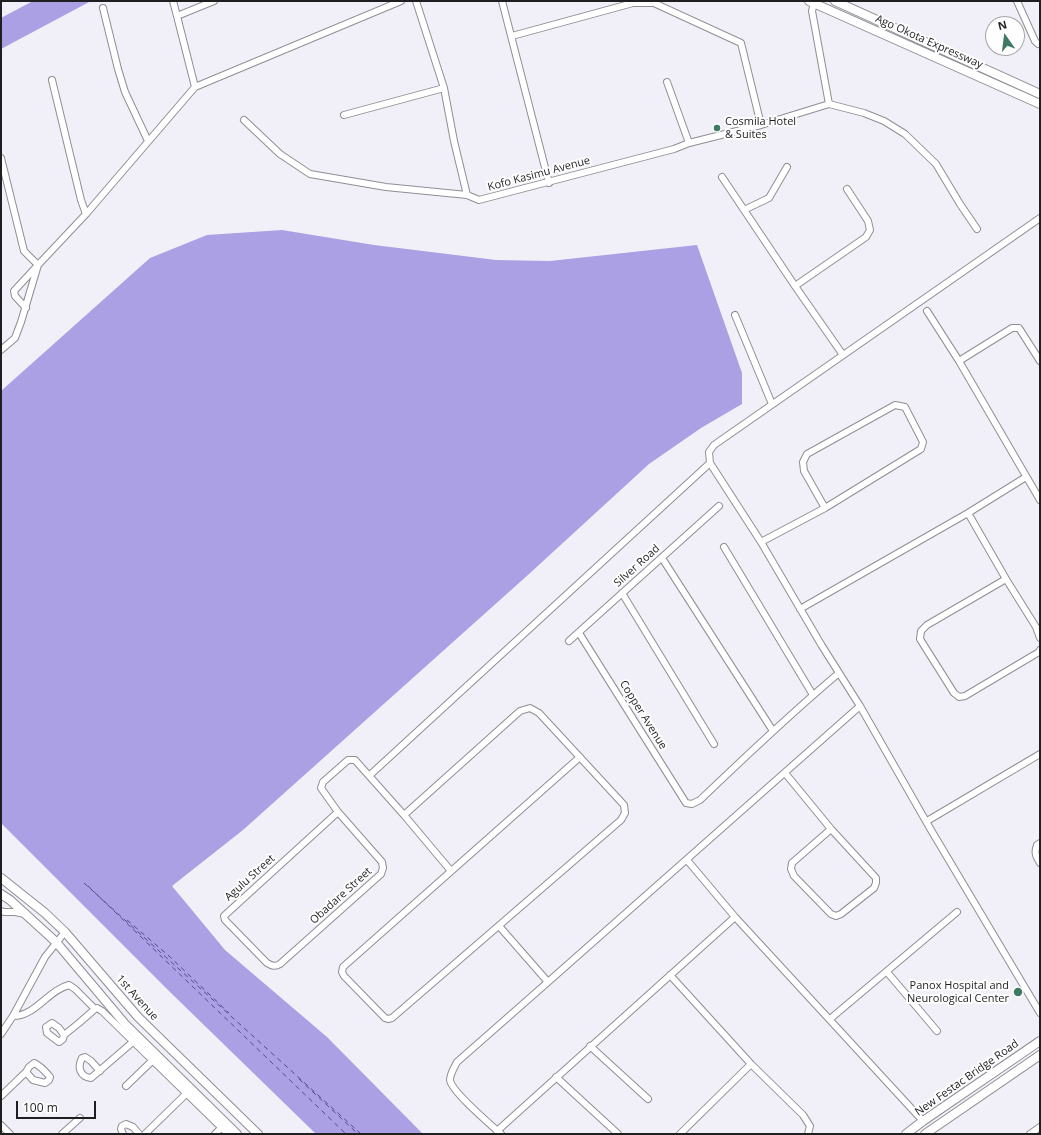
<!DOCTYPE html>
<style>
body{margin:0}
#map{position:relative;width:1041px;height:1135px;overflow:hidden;background:#f1f0f8;font-family:"Open Sans",sans-serif}
canvas{display:block}
.frame{position:absolute;inset:0;border:2px solid #1f1e21;pointer-events:none}
.north{position:absolute;left:985px;top:16px;width:40px;height:40px;box-sizing:border-box;background:#fefefe;border:1px solid #a5a4a6;border-radius:50%;rotate:346deg;font-size:11px;font-weight:700;line-height:16px;text-align:center;color:#1f1e21}
.north::after{content:'';display:block;margin:auto;width:14px;height:18px;background:#3d7964;clip-path:polygon(50% 0,100% 100%,50% 72%,0 100%)}
.scale{position:absolute;left:16px;top:1101px;width:80px;height:18px;box-sizing:border-box;border:2px solid #1f1e21;border-top:0;padding-left:5px;font-size:12px;line-height:14px;white-space:nowrap;color:#1f1e21;-webkit-text-stroke:3px #fefefe;paint-order:stroke}
</style>
<div id="map">
<canvas width="1041" height="1135"></canvas>
<div class="frame"></div>
<div class="north">N</div>
<div class="scale">100 m</div>
</div>
<script>
const ctx = document.querySelector('canvas').getContext('2d');
ctx.lineJoin = 'round';
function fillPath(path, color) { ctx.fillStyle = color; ctx.fill(path, 'evenodd'); }
function strokePath(path, color, width, dash) { ctx.strokeStyle = color; ctx.lineWidth = width; ctx.lineCap = dash ? 'butt' : 'round'; ctx.setLineDash(dash || []); ctx.stroke(path); }
function write(font, color, halo, rows, align = 'center') {
  ctx.font = font + ' "Open Sans",sans-serif'; ctx.lineWidth = 4; ctx.setLineDash([]); ctx.textBaseline = 'middle'; ctx.strokeStyle = halo; ctx.fillStyle = color; for (const [text, x, y, turn = 0] of rows) {
    ctx.save(); ctx.translate(x, y); ctx.rotate((+turn || 0) * Math.PI / 180); ctx.textAlign = isNaN(turn) ? turn : align; if (halo) ctx.strokeText(text, 0, 0); ctx.fillText(text, 0, 0); ctx.restore();
  }
}
const water = new Path2D(`
 M 33,1 L 91,1 L 1,49 L 1,18 Z
 M 282,230 L 374,245 L 496,260 L 550,261 L 697,245 L 742,373 L 742,404 L 701,428 L 649,464 L 529,574 L 243,830 L 172,886 L 225,950 L 327,1037 L 423,1134 L 316,1134 L 169,991 L 1,823 L 1,391 L 150,258 L 207,235 Z`);
const ferry = new Path2D(`
 M 84,883 L 361,1134
 M 88,886 L 346,1134
 M 127,920 L 169,956 L 229,1013
 M 299,1079 L 358,1134`);
const minor = new Path2D(`
 M 173,1 L 177,16
 M 416,1 L 444,88 L 454,141 L 467,195
 M 502,1 L 549,183
 M 1017,1 L 1035,41 L 1038,44
 M 814,3 L 812,11 L 829,104 L 864,113 L 884,121 L 905,134 L 936,164 L 960,204 L 977,229
 M 103,8 L 118,69 L 125,92 L 148,141
 M 512,36 L 633,3 L 654,3 L 741,43 L 761,125
 M 52,80 L 81,200 L 86,214
 M 667,82 L 689,143
 M 195,87 L 177,16 L 214,1
 M 344,115 L 444,88
 M 244,120 L 280,154 L 310,174 L 386,187 L 467,195 L 479,200 L 674,149 L 689,143 L 761,125 L 829,104
 M 1,158 L 24,251 L 38,265 L 14,291 L 15,296 L 26,308
 M 722,177 L 795,286 L 843,355
 M 744,210 L 769,198 L 787,167
 M 1040,218 L 714,445 L 709,452 L 710,463 L 761,542 L 822,646 L 860,706 L 931,830 L 1040,1013
 M 795,286 L 866,237 L 870,230 L 868,221 L 847,189
 M 927,311 L 959,361 L 1040,500
 M 735,315 L 772,404
 M 1,350 L 15,338 L 21,322 L 38,265 L 86,214 L 195,87 L 401,1
 M 959,361 L 1012,328 L 1019,328 L 1040,361
 M 968,513 L 1006,579
 M 761,542 L 825,508 L 921,449 L 923,442 L 905,407 L 895,405 L 807,454 L 803,462 L 804,471 L 825,508
 M 724,547 L 813,695
 M 662,558 L 773,731
 M 622,593 L 714,744
 M 800,609 L 968,513 L 1026,477
 M 579,633 L 686,803 L 692,804 L 700,800 C 745,757 791,713 839,673
 M 1040,638 L 1036,627 L 1006,579 L 927,625 L 921,631 L 920,639 L 954,693 L 959,697 L 965,696 L 1039,652 L 1040,650
 M 569,641 L 719,506
 M 785,773 L 831,829 L 876,878 L 876,883 L 874,888 L 841,914 L 836,916 L 831,914 L 794,876 L 791,869 L 792,863 L 831,829
 M 370,775 L 710,463
 M 338,812 L 224,916 L 225,920 L 267,963 C 272,966 275,967 280,964 L 381,874 L 383,868 L 382,862 L 338,812 L 321,788 L 323,782 L 348,760 L 355,760 L 404,815 L 451,871
 M 404,815 L 520,711 L 530,708 L 539,713 L 624,805 L 625,813 L 621,820 L 392,1018 L 388,1019 L 385,1018 L 344,976 L 342,972 L 343,967 L 580,757
 M 927,821 L 1040,754
 M 1040,843 L 1037,845 C 1034,853 1036,856 1040,863
 M 687,860 L 735,917 L 923,1121
 M 1,911 L 4,912 L 15,912 L 25,914
 M 499,926 L 548,982
 M 887,972 L 937,1031
 M 670,975 L 751,1064 L 803,1115 L 810,1126 L 808,1134
 M 13,1016 C 36,1016 48,990 69,985 L 75,989 L 95,1009
 M 830,1019 L 957,912
 M 1,1034 L 13,1016 L 45,957 L 65,932
 M 64,1035 L 59,1028 L 52,1023 L 46,1027 L 47,1033 L 59,1042 L 63,1039 L 64,1035 L 79,1023 L 95,1009 L 97,1008 L 102,1011 L 228,1134
 M 590,1046 L 648,1099
 M 100,1071 L 91,1061 L 85,1057 L 82,1058 C 77,1067 80,1077 91,1078 L 134,1041
 M 556,1077 L 618,1134
 M 126,1086 L 153,1060
 M 1,1096 L 26,1072 L 29,1067 L 34,1063 C 41,1066 45,1071 50,1077 L 49,1080 L 45,1083 L 33,1080 L 26,1072
 M 1,1125 L 10,1134
 M 497,1131 L 735,917
 M 62,1134 L 80,1118
 M 123,1134 L 121,1129 L 122,1126 L 126,1124 L 133,1127 L 139,1134
 M 145,1134 L 187,1093
 M 215,1134 L 222,1127
 M 501,1134 C 491,1125 451,1091 450,1080 C 450,1074 454,1068 457,1062 L 548,982 L 860,706
 M 680,1134 L 751,1064
 M 1030,1134 L 1040,1127`);
const major = new Path2D(`
 M 809,1 L 1040,104
 M 835,1 L 1040,94
 M 1,878 L 45,913 L 65,932 L 138,1017 L 258,1134
 M 1,894 L 10,900 L 56,942 L 125,1024 L 237,1134
 M 906,1134 L 923,1121 L 1040,1041
 M 925,1134 L 1040,1055`);
const markers = [
 [717,128,4,"#3d7964"],
 [1018,992,5,"#3d7964"]
];
const streetNames = [
 ["Ago Okota Expressway",929,42,24],
 ["Kofo Kasimu Avenue",539,174,-15],
 ["Silver Road",637,566,-42],
 ["Copper Avenue",643,715,58],
 ["Agulu Street",250,878,-42],
 ["Obadare Street",341,896,-42],
 ["1st Avenue",137,998,48],
 ["New Festac Bridge Road",967,1078,-35]
];
const poiNames = [
 ["Cosmila Hotel",725,122],
 ["& Suites",725,135],
 ["Panox Hospital and",1009,986,"right"],
 ["Neurological Center",1009,999,"right"]
];
fillPath(water, '#aba0e3');
strokePath(ferry, '#5a4697', 1, [5, 4]);
strokePath(minor, '#8f8e95', 8);
strokePath(major, '#8f8e95', 10);
strokePath(minor, '#fff', 6);
strokePath(major, '#fff', 8);
for (const [x, y, r, color] of markers) { const dot = new Path2D(); dot.arc(x, y, r, 0, 2 * Math.PI); ctx.fillStyle = color; ctx.fill(dot); strokePath(dot, '#fefefe', 1.5); }
write('11px', '#1f1e21', '#fefefe', streetNames);
write('11px', '#1f1e21', '#fefefe', poiNames, 'left');
</script>
